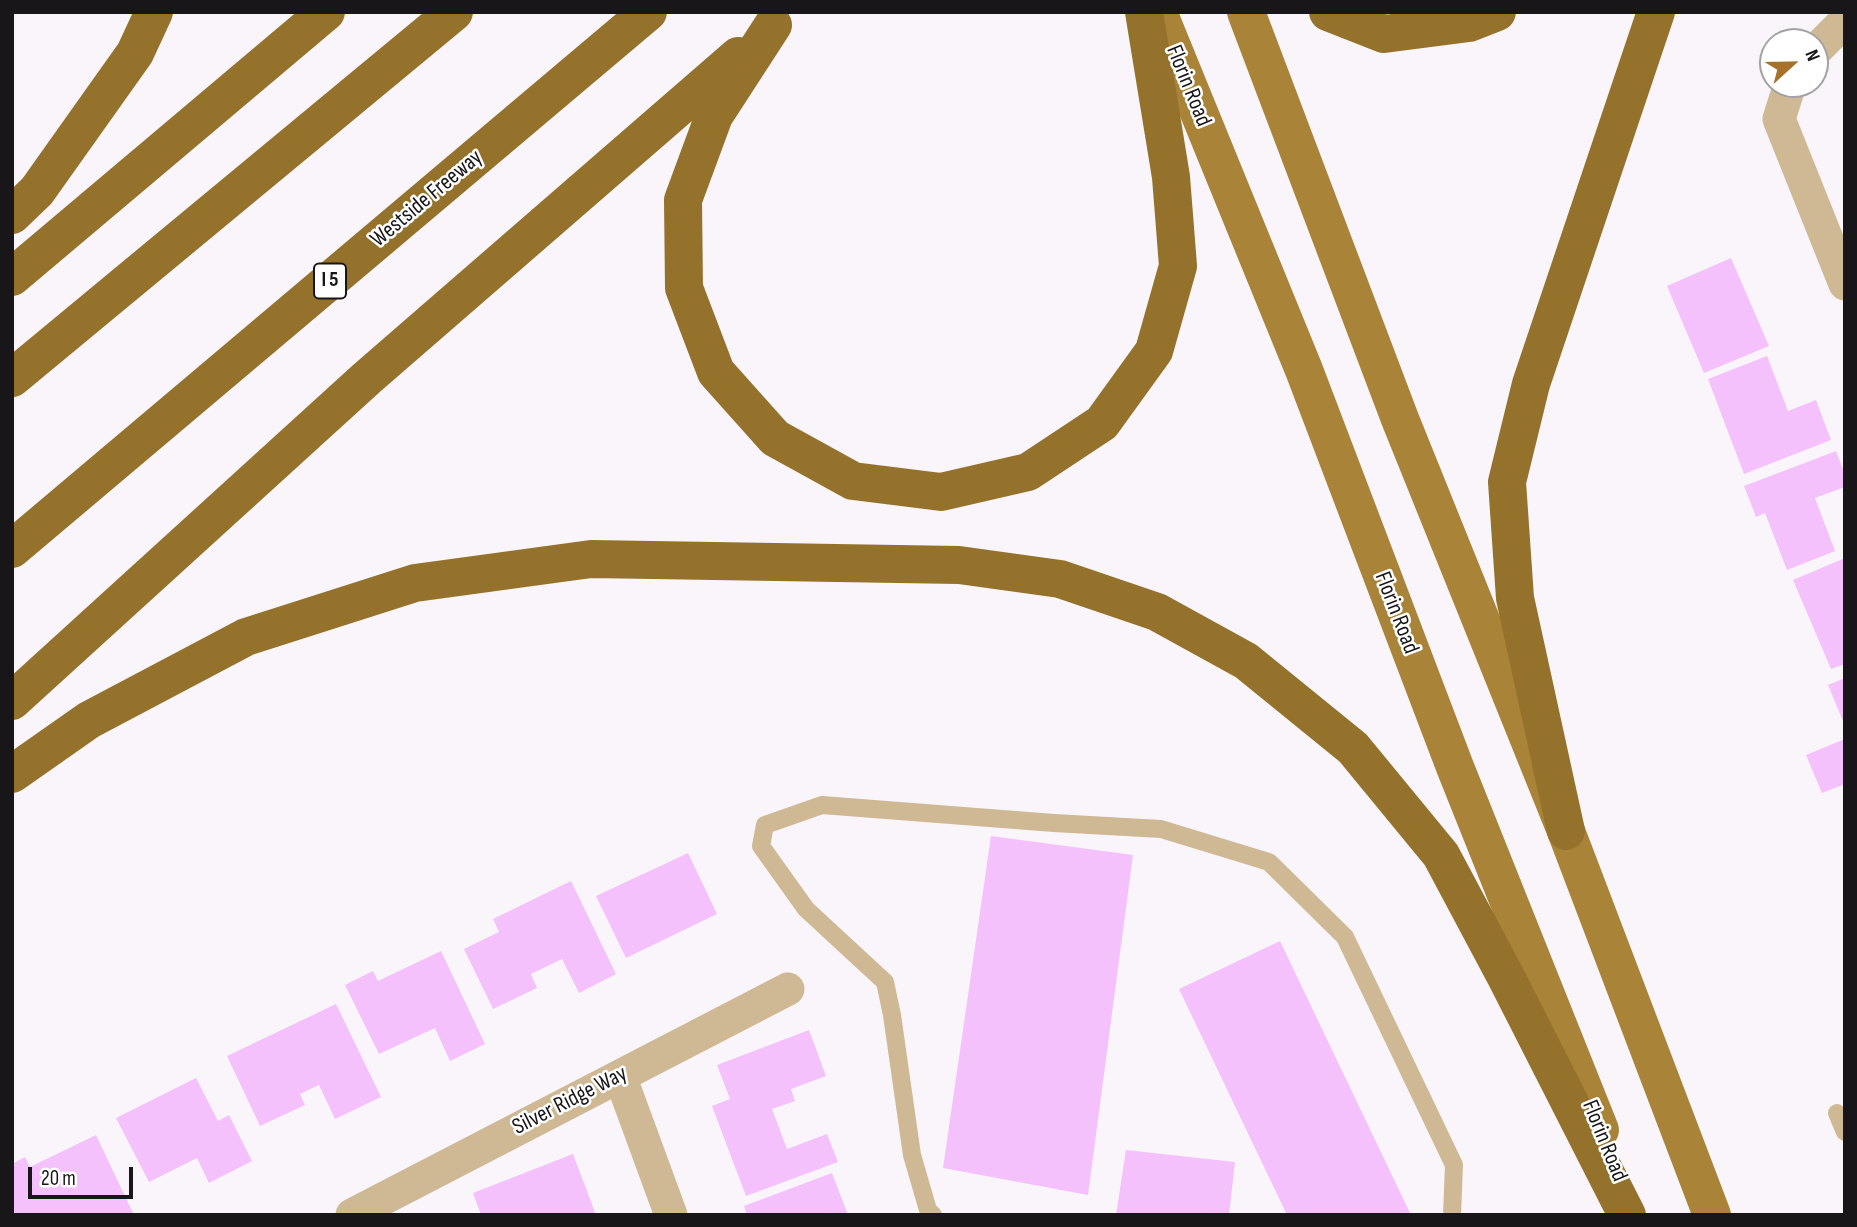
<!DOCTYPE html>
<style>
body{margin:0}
#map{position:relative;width:1857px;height:1227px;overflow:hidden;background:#faf5fb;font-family:"Sofia Sans Condensed",sans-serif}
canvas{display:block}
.frame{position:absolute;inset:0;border:14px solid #181618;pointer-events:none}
.north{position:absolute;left:1759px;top:28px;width:70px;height:70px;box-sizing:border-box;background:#fff;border:2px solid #a3a2a3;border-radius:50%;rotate:68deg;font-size:19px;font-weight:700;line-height:28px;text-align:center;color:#181618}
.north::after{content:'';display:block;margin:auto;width:24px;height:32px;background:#a6712b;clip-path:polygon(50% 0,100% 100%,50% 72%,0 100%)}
.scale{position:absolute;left:28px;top:1167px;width:105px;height:32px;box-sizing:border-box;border:4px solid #181618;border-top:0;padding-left:9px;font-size:21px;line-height:24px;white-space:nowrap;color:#181618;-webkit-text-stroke:5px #fff;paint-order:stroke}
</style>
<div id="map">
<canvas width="1857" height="1227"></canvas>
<div class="frame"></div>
<div class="north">N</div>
<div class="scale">20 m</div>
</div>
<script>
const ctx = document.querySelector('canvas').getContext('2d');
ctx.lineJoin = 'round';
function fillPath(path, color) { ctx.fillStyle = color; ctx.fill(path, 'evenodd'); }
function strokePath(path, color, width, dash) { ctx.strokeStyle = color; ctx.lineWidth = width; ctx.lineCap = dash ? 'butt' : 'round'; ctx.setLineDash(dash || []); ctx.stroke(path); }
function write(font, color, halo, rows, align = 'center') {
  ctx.font = font + ' "Sofia Sans Condensed",sans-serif'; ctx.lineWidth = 5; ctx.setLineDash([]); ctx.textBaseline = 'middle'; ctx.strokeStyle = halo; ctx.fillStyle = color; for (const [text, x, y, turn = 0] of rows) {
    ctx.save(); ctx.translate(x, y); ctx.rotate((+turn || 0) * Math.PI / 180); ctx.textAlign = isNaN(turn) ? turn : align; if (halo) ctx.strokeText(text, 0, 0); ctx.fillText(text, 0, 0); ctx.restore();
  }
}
const building = new Path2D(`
 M 1731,258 L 1769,346 L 1704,373 L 1667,286 Z
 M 1767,356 L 1788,411 L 1816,400 L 1831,440 L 1744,474 L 1708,379 Z
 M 1836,451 L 1845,474 L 1845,487 L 1815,498 L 1835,551 L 1787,570 L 1765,513 L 1756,517 L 1744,486 Z
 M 1845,558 L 1845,664 L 1831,669 L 1793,580 Z
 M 1845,678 L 1845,726 L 1828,685 Z
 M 1845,739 L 1845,784 L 1822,793 L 1806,755 Z
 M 991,836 L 1133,855 L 1088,1195 L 943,1168 Z
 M 688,853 L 717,914 L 626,958 L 596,896 Z
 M 571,881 L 616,974 L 579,993 L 562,959 L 531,974 L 537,988 L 493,1009 L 464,949 L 499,932 L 493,919 Z
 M 1280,941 L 1411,1215 L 1287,1215 L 1179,989 Z
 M 441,951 L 485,1044 L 450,1061 L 435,1028 L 379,1054 L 345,985 L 373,971 L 378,981 Z
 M 336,1004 L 381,1097 L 335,1119 L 319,1085 L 300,1094 L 305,1105 L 260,1126 L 227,1056 Z
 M 809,1030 L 826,1076 L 791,1089 L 795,1101 L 772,1109 L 787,1149 L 827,1134 L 838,1162 L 746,1196 L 712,1106 L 730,1099 L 717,1065 Z
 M 196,1078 L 218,1121 L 229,1115 L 252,1161 L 209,1183 L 197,1158 L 149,1182 L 116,1118 Z
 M 96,1135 L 134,1215 L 13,1215 L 12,1164 L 25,1157 L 30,1167 Z
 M 1126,1150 L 1235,1162 L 1229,1215 L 1116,1215 Z
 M 573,1154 L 596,1215 L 481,1215 L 473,1193 Z
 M 832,1173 L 848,1215 L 747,1215 L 744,1206 Z`);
const service = new Path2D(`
 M 1837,1113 L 1845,1132
 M 933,1215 L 928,1210 L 912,1155 L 892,1015 L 885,982 L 806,909 L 761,846 L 765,825 L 822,805 L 1054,823 L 1161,829 L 1269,862 L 1345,937 L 1454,1165 L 1452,1215`);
const minor = new Path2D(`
 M 1815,51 L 1845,21
 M 1790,84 L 1779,119 L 1845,284
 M 620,1076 L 671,1215
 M 352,1215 L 788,989`);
const primary = new Path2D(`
 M 1158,12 L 1304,370 L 1455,767 L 1600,1130
 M 1246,12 L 1400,419 L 1566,831 L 1712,1215`);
const motorway = new Path2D(`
 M 1328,12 L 1384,34 L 1469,23 L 1497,12
 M 773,25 L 714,116 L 683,200 L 684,288 L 716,372 L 775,438 L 853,481 L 941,492 L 1028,472 L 1102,423 L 1154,351 L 1178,266 L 1171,177 L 1144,12
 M 12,215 L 37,191 L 135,53 L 154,12
 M 12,277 L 326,12
 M 12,378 L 454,12
 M 12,549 L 648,12
 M 12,701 L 367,378 L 738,56
 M 12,774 L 89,720 L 246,637 L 415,583 L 591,559 L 959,565 L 1060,579 L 1157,612 L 1246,661 L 1353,748 L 1441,855 L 1506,977 L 1627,1215
 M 1566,831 L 1515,598 L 1507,482 L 1531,384 L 1656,12`);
const shields = [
 [330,281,32]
];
const shieldNames = [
 ["I 5",330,281]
];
const streetNames = [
 ["Florin Road",1188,86,68],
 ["Westside Freeway",427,199,-40],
 ["Florin Road",1396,613,69],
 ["Silver Ridge Way",570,1101,-27],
 ["Florin Road",1604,1141,68]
];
fillPath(building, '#f5c1fd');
strokePath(service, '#ceb994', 18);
strokePath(minor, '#ceb994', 33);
strokePath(primary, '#a98438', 38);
strokePath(motorway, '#94722b', 38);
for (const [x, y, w] of shields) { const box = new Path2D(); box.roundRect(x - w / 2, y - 17.5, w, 35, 5); ctx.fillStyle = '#fff'; ctx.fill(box); strokePath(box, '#181618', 2); }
write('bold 21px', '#181618', null, shieldNames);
write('23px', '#181618', '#fff', streetNames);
</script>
